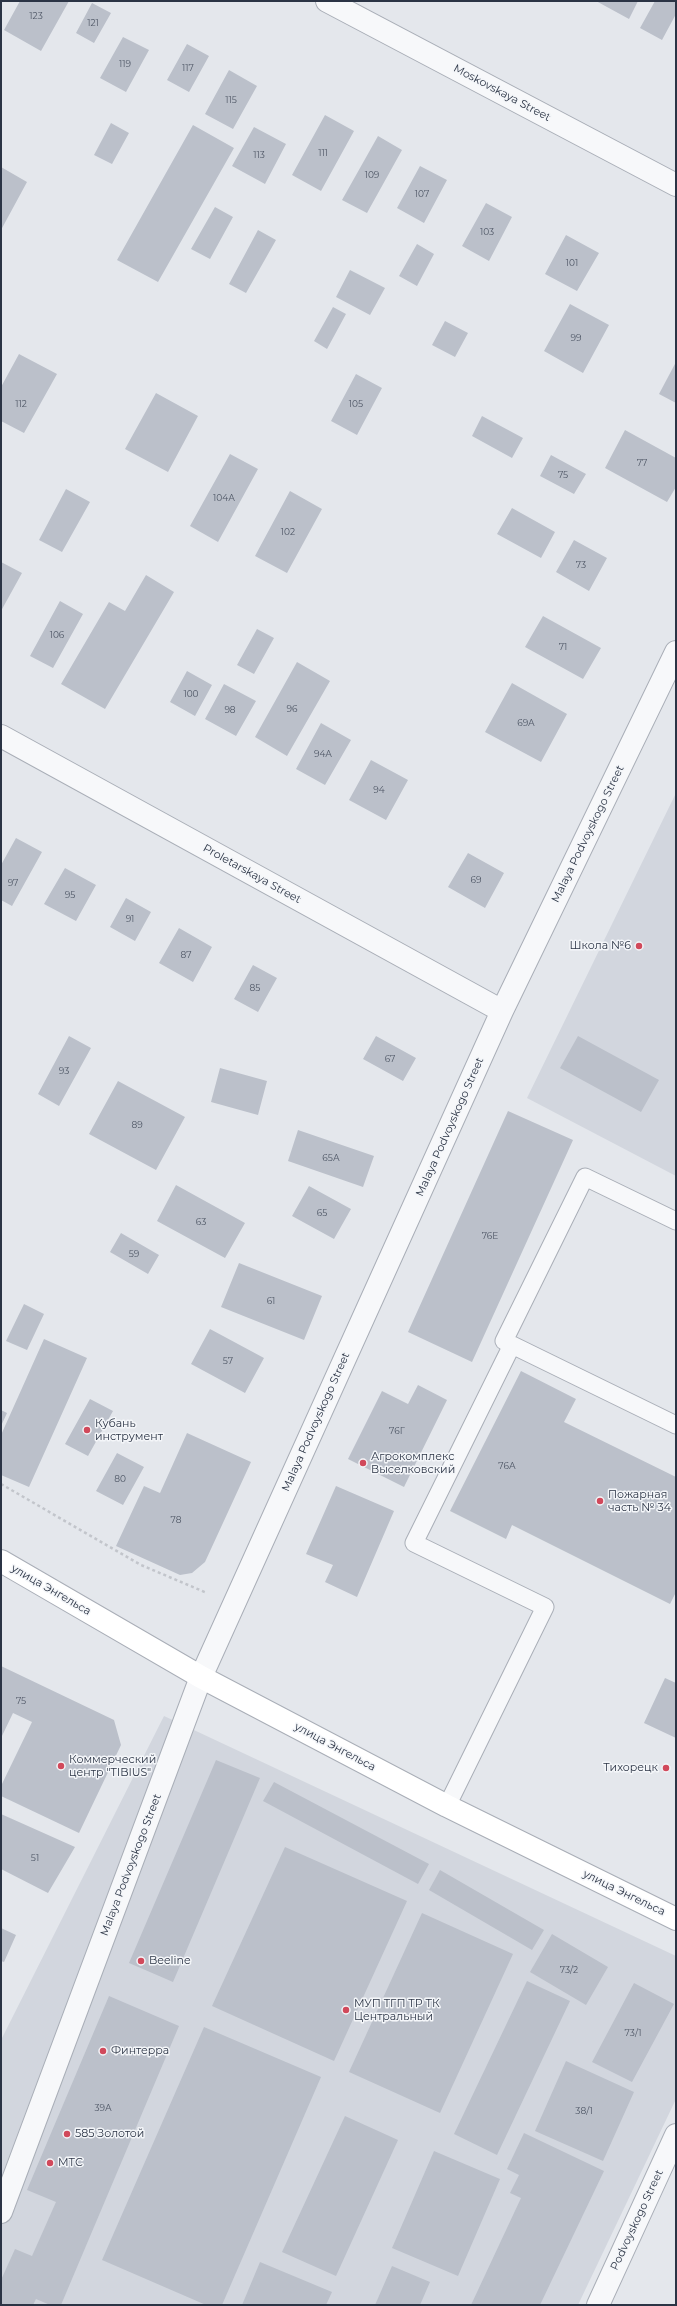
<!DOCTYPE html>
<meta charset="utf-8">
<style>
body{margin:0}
#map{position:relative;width:677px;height:2306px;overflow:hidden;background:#e4e7ec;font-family:Montserrat,sans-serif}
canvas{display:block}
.frame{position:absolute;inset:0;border:2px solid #2b3445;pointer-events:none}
</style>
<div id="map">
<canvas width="677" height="2306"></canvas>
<div class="frame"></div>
</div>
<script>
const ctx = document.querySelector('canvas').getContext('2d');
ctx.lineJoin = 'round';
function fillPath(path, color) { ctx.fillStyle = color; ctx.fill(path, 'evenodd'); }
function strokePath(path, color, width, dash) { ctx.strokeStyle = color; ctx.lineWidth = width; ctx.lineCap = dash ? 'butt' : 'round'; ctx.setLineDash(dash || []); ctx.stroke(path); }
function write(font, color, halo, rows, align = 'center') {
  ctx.font = font + ' Montserrat,sans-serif'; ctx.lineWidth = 3; ctx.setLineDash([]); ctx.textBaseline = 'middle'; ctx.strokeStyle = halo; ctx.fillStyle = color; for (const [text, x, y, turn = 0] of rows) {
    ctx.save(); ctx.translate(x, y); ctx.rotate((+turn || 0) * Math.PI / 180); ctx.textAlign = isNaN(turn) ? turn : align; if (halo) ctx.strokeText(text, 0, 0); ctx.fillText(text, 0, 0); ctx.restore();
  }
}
const built = new Path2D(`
 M 676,793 L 676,1176 L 527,1098 Z
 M 164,1716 L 676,1956 L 676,2099 L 578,2305 L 1,2305 L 1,2040 Z`);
const building = new Path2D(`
 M 20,1 L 69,1 L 41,51 L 4,30 Z
 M 596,1 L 638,1 L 629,19 Z
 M 655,1 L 676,1 L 676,14 L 662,40 L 640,28 Z
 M 92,3 L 111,13 L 94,43 L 76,33 Z
 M 123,37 L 149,50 L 126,92 L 100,78 Z
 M 187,44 L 209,56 L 189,92 L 167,80 Z
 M 229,70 L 257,86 L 233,129 L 205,114 Z
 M 325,115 L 354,131 L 321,191 L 292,175 Z
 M 111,123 L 129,133 L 112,164 L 94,155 Z
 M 193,125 L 234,148 L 158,282 L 117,260 Z
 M 254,127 L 286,144 L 265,184 L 232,166 Z
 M 378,136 L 402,150 L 367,213 L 342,200 Z
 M 420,166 L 447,180 L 424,223 L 397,208 Z
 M 1,167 L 27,182 L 1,230 Z
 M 486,203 L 512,217 L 489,261 L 462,246 Z
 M 215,207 L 233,217 L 210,259 L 191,249 Z
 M 258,230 L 276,240 L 246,293 L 229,284 Z
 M 566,235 L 599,253 L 577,291 L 545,274 Z
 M 417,244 L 434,254 L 417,286 L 399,276 Z
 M 350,270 L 385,288 L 370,315 L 336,297 Z
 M 570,304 L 609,325 L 583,373 L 544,351 Z
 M 333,307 L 346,314 L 327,349 L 314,341 Z
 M 445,321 L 468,333 L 455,357 L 432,345 Z
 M 19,354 L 57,374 L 24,433 L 1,421 L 1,387 Z
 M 676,362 L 676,403 L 659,394 Z
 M 356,374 L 382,388 L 357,435 L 331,421 Z
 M 156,393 L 198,416 L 168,472 L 125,449 Z
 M 482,416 L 523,438 L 512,458 L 472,436 Z
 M 625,430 L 676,458 L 676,487 L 667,502 L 605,468 Z
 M 230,454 L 258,469 L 218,542 L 190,526 Z
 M 551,455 L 586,474 L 574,494 L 540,476 Z
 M 66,489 L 90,502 L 62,552 L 39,540 Z
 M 290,491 L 322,509 L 287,573 L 255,556 Z
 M 512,508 L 555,532 L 541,558 L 497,534 Z
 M 574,540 L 607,558 L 589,591 L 556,572 Z
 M 1,562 L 22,573 L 1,611 Z
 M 146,575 L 174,592 L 105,709 L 61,684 L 109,602 L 125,611 Z
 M 60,601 L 83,614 L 53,668 L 30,656 Z
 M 543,616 L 601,648 L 583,679 L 525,647 Z
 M 257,629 L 274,638 L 254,674 L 237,665 Z
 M 297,662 L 330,681 L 287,756 L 255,737 Z
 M 187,671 L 212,685 L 195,716 L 170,702 Z
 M 512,683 L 567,714 L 541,762 L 485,732 Z
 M 224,684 L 256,701 L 236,736 L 205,719 Z
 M 321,723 L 351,740 L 325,785 L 296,769 Z
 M 371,760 L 408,780 L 386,820 L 349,800 Z
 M 16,838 L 42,852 L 12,906 L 1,900 L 1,865 Z
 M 468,853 L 504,873 L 485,908 L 448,887 Z
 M 65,868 L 96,885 L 76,921 L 44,904 Z
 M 126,898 L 151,912 L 135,941 L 110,927 Z
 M 179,928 L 212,947 L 193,982 L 159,963 Z
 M 253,965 L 277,978 L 258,1012 L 234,999 Z
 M 69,1036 L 91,1048 L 59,1106 L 38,1094 Z
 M 376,1036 L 416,1058 L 403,1081 L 363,1059 Z
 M 578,1036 L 659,1080 L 641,1112 L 560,1068 Z
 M 220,1068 L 267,1081 L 258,1115 L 211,1102 Z
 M 118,1081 L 185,1117 L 156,1170 L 89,1134 Z
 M 508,1111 L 573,1140 L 472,1362 L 408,1332 Z
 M 298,1130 L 374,1156 L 363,1187 L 288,1161 Z
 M 176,1185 L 245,1223 L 225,1258 L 157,1221 Z
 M 309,1186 L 351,1209 L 334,1239 L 292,1216 Z
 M 121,1233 L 159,1255 L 148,1274 L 110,1252 Z
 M 239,1263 L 322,1296 L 304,1340 L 221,1307 Z
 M 24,1304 L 44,1314 L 27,1350 L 6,1341 Z
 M 210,1329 L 264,1358 L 245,1393 L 191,1364 Z
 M 44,1339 L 87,1358 L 29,1487 L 1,1475 L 1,1435 Z
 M 521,1371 L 576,1399 L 564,1422 L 676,1477 L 676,1592 L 670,1604 L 512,1525 L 506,1539 L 450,1511 Z
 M 418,1385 L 447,1400 L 404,1487 L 348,1459 L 382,1391 L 408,1404 Z
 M 90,1399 L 113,1411 L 88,1456 L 65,1444 Z
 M 1,1410 L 7,1413 L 1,1426 Z
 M 187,1433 L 251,1462 L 205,1562 L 192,1573 L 180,1575 L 116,1546 L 144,1486 L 160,1493 Z
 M 117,1453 L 144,1467 L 123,1505 L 96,1491 Z
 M 336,1486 L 394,1511 L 357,1597 L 325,1582 L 333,1565 L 306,1554 Z
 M 1,1666 L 114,1720 L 121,1745 L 79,1833 L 1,1796 L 1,1786 L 32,1722 L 13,1713 L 1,1738 Z
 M 665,1678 L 676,1683 L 676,1738 L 644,1723 Z
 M 216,1760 L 260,1778 L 173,1982 L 129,1963 Z
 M 274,1782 L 429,1864 L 418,1884 L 263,1801 Z
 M 1,1814 L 75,1847 L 48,1893 L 1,1869 Z
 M 285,1847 L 407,1901 L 334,2061 L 212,2006 Z
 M 440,1870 L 544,1930 L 532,1950 L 429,1890 Z
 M 422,1913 L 513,1954 L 440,2113 L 349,2072 Z
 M 1,1928 L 16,1935 L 4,1962 L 1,1961 Z
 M 552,1934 L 608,1967 L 586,2005 L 530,1972 Z
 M 527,1981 L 570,2001 L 497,2155 L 454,2134 Z
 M 634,1983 L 674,2004 L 632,2082 L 592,2062 Z
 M 109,1996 L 179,2026 L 61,2305 L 50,2305 L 36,2299 L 33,2305 L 1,2305 L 1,2280 L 15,2249 L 32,2256 L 56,2202 L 27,2190 Z
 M 204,2027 L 321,2077 L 222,2305 L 206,2305 L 102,2260 Z
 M 566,2061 L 634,2092 L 603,2161 L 535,2131 Z
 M 345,2116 L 398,2140 L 336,2276 L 282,2252 Z
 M 524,2133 L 604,2171 L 540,2305 L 471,2305 L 521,2198 L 510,2193 L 519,2175 L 507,2169 Z
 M 434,2151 L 500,2179 L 458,2276 L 392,2248 Z
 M 260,2262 L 332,2292 L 326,2305 L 242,2305 Z
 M 392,2266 L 430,2282 L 420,2305 L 375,2305 Z`);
const path = new Path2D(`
 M 1,1484 L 141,1565 L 207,1593`);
const service = new Path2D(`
 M 676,1221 L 585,1177 L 504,1341 L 676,1425
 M 447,1806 L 545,1607 L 414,1543 L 512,1345`);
const minor = new Path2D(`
 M 327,1 L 676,185
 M 1,736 L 502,1011
 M 1,2212 L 201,1677 L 502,1011 L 676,652
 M 598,2305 L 676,2135`);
const secondary = new Path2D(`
 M 1,1561 L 201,1677 L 447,1806 L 676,1919`);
const markers = [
 [639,946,4,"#d1495b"],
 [87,1430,4,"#d1495b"],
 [363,1463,4,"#d1495b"],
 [600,1501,4,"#d1495b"],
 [61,1766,4,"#d1495b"],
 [666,1768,4,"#d1495b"],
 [141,1961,4,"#d1495b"],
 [346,2010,4,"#d1495b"],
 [103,2051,4,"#d1495b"],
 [67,2134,4,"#d1495b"],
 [50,2163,4,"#d1495b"]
];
const numberNames = [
 ["123",36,16],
 ["121",93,23],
 ["119",125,64],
 ["117",188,68],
 ["115",231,100],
 ["111",323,153],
 ["113",259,155],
 ["109",372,175],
 ["107",422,194],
 ["103",487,232],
 ["101",572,263],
 ["99",576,338],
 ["112",21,404],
 ["105",356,404],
 ["77",642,463],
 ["75",563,475],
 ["104А",224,498],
 ["102",288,532],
 ["73",581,565],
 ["106",57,635],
 ["71",563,647],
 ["100",191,694],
 ["96",292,709],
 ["98",230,710],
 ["69А",526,723],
 ["94А",323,754],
 ["94",379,790],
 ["69",476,880],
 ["97",13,883],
 ["95",70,895],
 ["91",130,919],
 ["87",186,955],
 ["85",255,988],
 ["67",390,1059],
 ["93",64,1071],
 ["89",137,1125],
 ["65А",331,1158],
 ["65",322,1213],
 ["63",201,1222],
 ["76Е",490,1236],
 ["59",134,1254],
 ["61",271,1301],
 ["57",228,1361],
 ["76Г",397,1431],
 ["76А",507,1466],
 ["80",120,1479],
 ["78",176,1520],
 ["75",21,1701],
 ["51",35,1858],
 ["73/2",569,1970],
 ["73/1",633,2033],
 ["39А",103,2108],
 ["38/1",584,2111]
];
const streetNames = [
 ["Moskovskaya Street",502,93,28],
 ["Malaya Podvoyskogo Street",588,834,-64],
 ["Proletarskaya Street",252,874,29],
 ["Malaya Podvoyskogo Street",450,1127,-66],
 ["Malaya Podvoyskogo Street",316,1422,-66],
 ["улица Энгельса",51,1590,30],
 ["улица Энгельса",335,1747,28],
 ["Malaya Podvoyskogo Street",131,1865,-69],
 ["улица Энгельса",624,1893,26],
 ["Podvoyskogo Street",637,2220,-65]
];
const poiNames = [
 ["Школа №6",631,946,"right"],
 ["Кубань",95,1424],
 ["инструмент",95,1437],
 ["Агрокомплекс",371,1457],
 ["Выселковский",371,1470],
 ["Пожарная",608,1495],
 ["часть № 34",608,1508],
 ["Коммерческий",69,1760],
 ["центр \"TIBIUS\"",69,1773],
 ["Тихорецк",658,1768,"right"],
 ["Beeline",149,1961],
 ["МУП ТГП ТР ТК",354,2004],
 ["Центральный",354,2017],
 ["Финтерра",111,2051],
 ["585 Золотой",75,2134],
 ["МТС",58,2163]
];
fillPath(built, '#d2d6de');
fillPath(building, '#bbc0ca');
strokePath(service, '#a9aeb7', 19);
strokePath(minor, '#a9aeb7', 24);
strokePath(secondary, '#a9aeb7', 24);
strokePath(path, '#c2c5cb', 2.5, [3, 3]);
strokePath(service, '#f7f8fa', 17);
strokePath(minor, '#f7f8fa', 22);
strokePath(secondary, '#fff', 22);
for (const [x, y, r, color] of markers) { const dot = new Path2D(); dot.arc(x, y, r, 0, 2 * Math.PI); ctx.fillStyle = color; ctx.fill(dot); strokePath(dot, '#f4f6f9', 1.5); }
write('9px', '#4f5766', null, numberNames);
write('11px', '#2b3445', '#f4f6f9', streetNames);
write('11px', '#2b3445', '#f4f6f9', poiNames, 'left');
</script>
